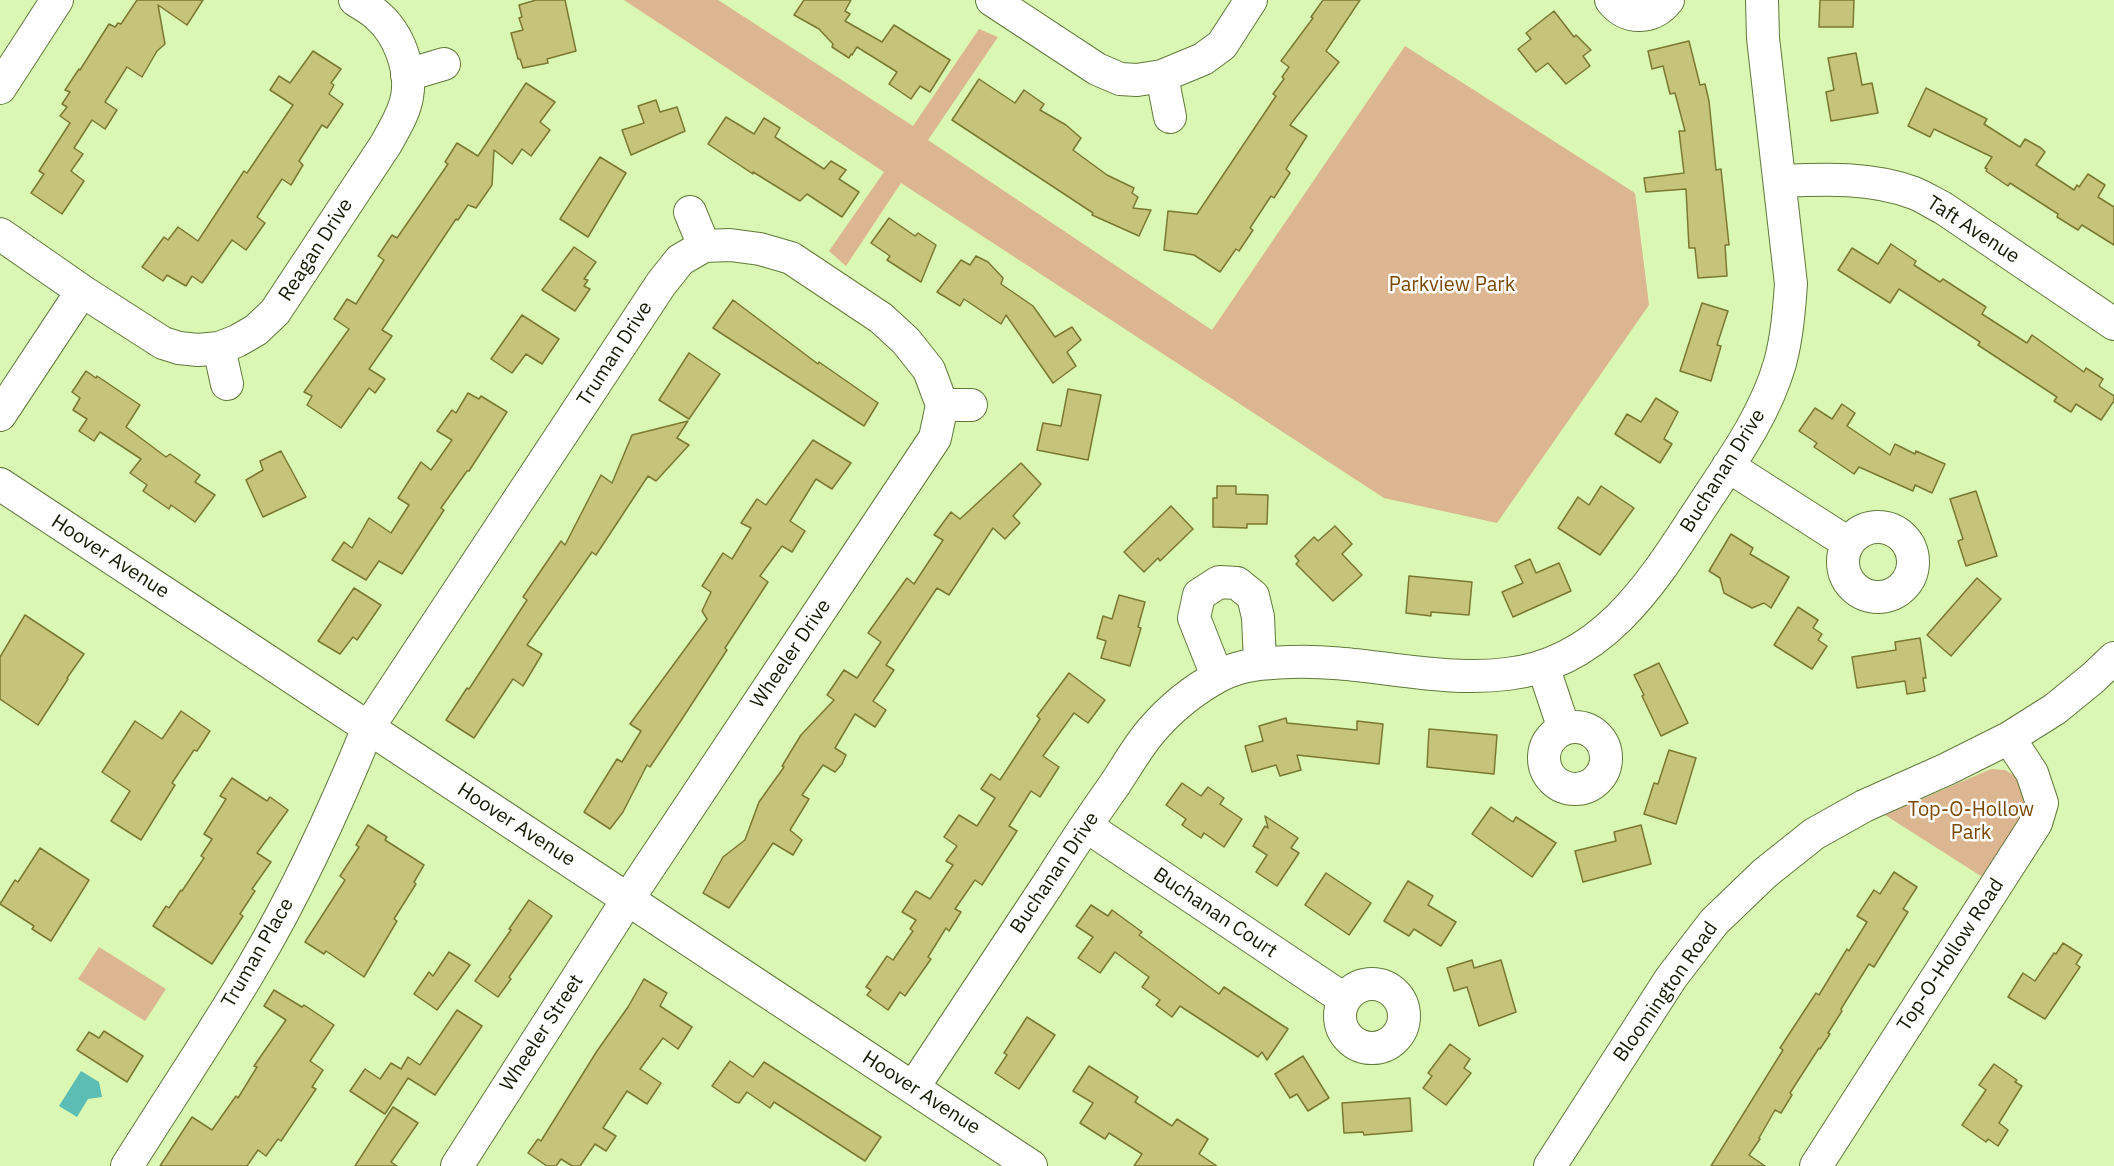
<!DOCTYPE html>
<style>
body{margin:0}
canvas{display:block;background:#daf7b3}
</style>
<canvas width="2114" height="1166"></canvas>
<script>
const ctx = document.querySelector('canvas').getContext('2d');
ctx.lineJoin = 'round';
function fillPath(path, color) { ctx.fillStyle = color; ctx.fill(path, 'evenodd'); }
function strokePath(path, color, width, dash) { ctx.strokeStyle = color; ctx.lineWidth = width; ctx.lineCap = dash ? 'butt' : 'round'; ctx.setLineDash(dash || []); ctx.stroke(path); }
function write(font, color, halo, rows, align = 'center') {
  ctx.font = font + ' "IBM Plex Sans",sans-serif'; ctx.lineWidth = 5; ctx.setLineDash([]); ctx.textBaseline = 'middle'; ctx.strokeStyle = halo; ctx.fillStyle = color; for (const [text, x, y, turn = 0] of rows) {
    ctx.save(); ctx.translate(x, y); ctx.rotate((+turn || 0) * Math.PI / 180); ctx.textAlign = isNaN(turn) ? turn : align; if (halo) ctx.strokeText(text, 0, 0); ctx.fillText(text, 0, 0); ctx.restore();
  }
}
const green = new Path2D(`
 M 624,0 L 718,0 L 913,126 L 979,29 L 998,37 L 928,140 L 1212,330 L 1405,46 L 1635,193 L 1649,305 L 1497,523 L 1384,498 L 901,183 L 846,266 L 829,251 L 884,172 Z
 M 1991,769 L 2005,770 L 2019,778 L 2028,798 L 2025,812 L 1984,878 L 1885,815 Z
 M 99,947 L 166,989 L 145,1021 L 78,979 Z`);
const water = new Path2D(`
 M 81,1071 L 99,1082 L 102,1097 L 88,1099 L 77,1117 L 59,1106 Z`);
const building = new Path2D(`
 M 137,0 L 203,0 L 187,25 L 158,5 L 165,44 L 157,51 L 142,77 L 127,67 L 105,102 L 117,110 L 105,129 L 92,120 L 74,148 L 83,154 L 71,171 L 84,181 L 62,214 L 31,193 L 44,174 L 39,171 L 70,123 L 60,116 L 67,107 L 62,104 L 70,92 L 65,90 L 79,69 L 80,70 L 109,24 L 115,27 L 118,23 L 121,24 Z
 M 536,0 L 565,0 L 576,51 L 547,59 L 548,63 L 523,68 L 520,59 L 518,59 L 511,33 L 523,30 L 519,18 L 522,17 L 519,5 Z
 M 804,0 L 851,0 L 845,11 L 850,14 L 845,21 L 882,42 L 894,25 L 950,60 L 930,92 L 920,86 L 911,99 L 889,84 L 897,72 L 857,47 L 852,55 L 851,54 L 849,58 L 832,47 L 833,44 L 819,29 L 794,15 Z
 M 1323,0 L 1360,0 L 1326,51 L 1339,62 L 1290,125 L 1307,136 L 1286,169 L 1290,173 L 1274,198 L 1271,196 L 1250,228 L 1253,230 L 1239,251 L 1236,249 L 1220,272 L 1194,255 L 1164,250 L 1168,211 L 1197,214 L 1276,96 L 1273,94 L 1284,79 L 1282,77 L 1289,67 L 1281,61 L 1313,18 L 1311,17 Z
 M 1820,0 L 1854,0 L 1853,27 L 1819,27 Z
 M 1554,11 L 1574,37 L 1576,35 L 1591,50 L 1583,56 L 1590,66 L 1566,84 L 1548,63 L 1536,72 L 1518,49 L 1531,39 L 1526,33 Z
 M 1689,41 L 1700,85 L 1705,84 L 1709,101 L 1716,170 L 1721,169 L 1729,245 L 1725,245 L 1727,276 L 1698,278 L 1695,248 L 1689,248 L 1686,189 L 1646,192 L 1644,178 L 1684,173 L 1679,131 L 1685,131 L 1675,93 L 1670,94 L 1663,66 L 1652,69 L 1648,51 Z
 M 313,51 L 341,69 L 331,83 L 334,85 L 329,94 L 343,104 L 327,128 L 322,125 L 299,161 L 303,165 L 291,185 L 282,179 L 257,217 L 265,223 L 246,250 L 232,240 L 202,283 L 192,276 L 186,286 L 167,275 L 163,281 L 142,267 L 164,237 L 168,240 L 178,227 L 198,241 L 244,171 L 247,173 L 293,105 L 270,90 L 279,76 L 290,83 Z
 M 1856,53 L 1862,85 L 1872,83 L 1878,113 L 1831,121 L 1826,92 L 1834,90 L 1828,58 Z
 M 979,79 L 1015,103 L 1024,90 L 1044,104 L 1040,110 L 1066,125 L 1081,138 L 1073,150 L 1107,175 L 1134,188 L 1132,193 L 1138,197 L 1133,208 L 1151,210 L 1139,236 L 1092,215 L 1093,213 L 952,120 Z
 M 526,83 L 555,102 L 540,122 L 550,130 L 531,156 L 522,149 L 512,164 L 494,150 L 492,185 L 476,208 L 468,205 L 458,220 L 456,219 L 382,330 L 392,336 L 369,369 L 385,379 L 375,393 L 369,388 L 341,428 L 307,405 L 312,396 L 304,392 L 349,329 L 334,319 L 347,299 L 356,304 L 384,260 L 378,256 L 392,235 L 397,238 L 448,164 L 445,162 L 457,143 L 478,156 Z
 M 1926,88 L 1987,119 L 1984,124 L 2020,147 L 2025,139 L 2041,148 L 2045,152 L 2036,165 L 2074,190 L 2077,185 L 2079,187 L 2088,174 L 2105,185 L 2098,197 L 2114,207 L 2114,245 L 2082,225 L 2078,230 L 2057,217 L 2058,214 L 2010,183 L 2008,186 L 1986,171 L 1987,169 L 1985,168 L 1992,157 L 1934,129 L 1930,137 L 1908,126 Z
 M 656,100 L 660,112 L 677,107 L 685,131 L 631,155 L 622,130 L 644,123 L 638,106 Z
 M 726,117 L 754,134 L 764,118 L 780,128 L 775,137 L 824,169 L 831,161 L 846,170 L 839,179 L 859,192 L 842,217 L 807,194 L 800,201 L 753,172 L 753,174 L 708,144 Z
 M 600,157 L 626,173 L 588,237 L 560,219 Z
 M 889,218 L 915,236 L 918,233 L 936,245 L 921,282 L 887,260 L 890,256 L 871,243 Z
 M 1891,244 L 1916,261 L 1914,265 L 1940,282 L 1943,279 L 1986,307 L 1982,314 L 2027,343 L 2032,335 L 2084,372 L 2086,368 L 2103,379 L 2099,386 L 2114,396 L 2114,401 L 2101,420 L 2076,404 L 2071,412 L 2054,401 L 2057,397 L 1978,345 L 1980,342 L 1899,289 L 1890,303 L 1838,270 L 1852,248 L 1878,264 Z
 M 574,247 L 596,262 L 584,279 L 588,280 L 584,286 L 590,289 L 575,311 L 542,290 Z
 M 976,256 L 988,262 L 1003,278 L 1001,284 L 1033,306 L 1055,337 L 1072,327 L 1081,340 L 1067,352 L 1076,366 L 1053,383 L 1006,315 L 1001,324 L 964,299 L 960,306 L 937,292 L 961,260 L 970,265 Z
 M 733,300 L 818,364 L 819,362 L 878,403 L 864,426 L 713,328 Z
 M 1702,303 L 1728,311 L 1717,345 L 1721,346 L 1711,381 L 1680,371 Z
 M 522,315 L 559,339 L 542,364 L 526,354 L 512,373 L 491,359 Z
 M 689,353 L 720,374 L 689,419 L 659,400 Z
 M 86,371 L 96,378 L 97,376 L 140,405 L 126,427 L 166,457 L 170,454 L 200,475 L 195,482 L 215,495 L 195,522 L 171,505 L 169,509 L 143,491 L 147,485 L 130,473 L 141,459 L 100,432 L 94,441 L 79,431 L 87,419 L 73,410 L 80,398 L 72,392 Z
 M 1068,389 L 1101,395 L 1088,460 L 1037,450 L 1043,423 L 1061,426 Z
 M 468,393 L 479,399 L 481,396 L 507,412 L 469,471 L 467,471 L 441,508 L 444,510 L 402,574 L 379,561 L 366,580 L 332,560 L 344,542 L 352,548 L 369,518 L 391,533 L 409,505 L 398,498 L 421,462 L 431,470 L 452,440 L 437,431 L 452,410 L 456,413 Z
 M 1656,398 L 1678,412 L 1664,439 L 1672,444 L 1660,463 L 1615,434 L 1627,414 L 1641,422 Z
 M 1842,404 L 1855,413 L 1847,426 L 1890,455 L 1895,444 L 1915,454 L 1916,451 L 1945,464 L 1932,493 L 1915,485 L 1913,491 L 1859,467 L 1854,474 L 1814,447 L 1817,443 L 1799,431 L 1815,408 L 1832,419 Z
 M 688,421 L 677,438 L 689,445 L 656,481 L 648,476 L 596,555 L 592,552 L 527,645 L 542,654 L 523,686 L 513,679 L 474,738 L 446,720 L 467,688 L 469,689 L 527,600 L 523,597 L 561,541 L 565,545 L 601,475 L 612,483 L 632,435 Z
 M 813,440 L 851,463 L 832,489 L 816,479 L 790,521 L 805,531 L 792,552 L 782,546 L 760,576 L 768,582 L 725,648 L 727,650 L 682,719 L 650,767 L 647,765 L 623,812 L 610,829 L 584,812 L 617,759 L 622,762 L 641,731 L 630,724 L 707,619 L 702,611 L 711,592 L 702,586 L 723,553 L 732,559 L 751,528 L 741,523 L 757,499 L 766,505 Z
 M 281,451 L 306,497 L 263,517 L 246,480 L 263,470 L 260,461 Z
 M 1021,463 L 1041,484 L 1013,516 L 1020,523 L 1005,539 L 993,528 L 949,595 L 937,588 L 886,665 L 894,670 L 873,701 L 886,710 L 875,727 L 855,714 L 835,748 L 846,755 L 842,764 L 835,772 L 823,765 L 802,795 L 809,799 L 790,830 L 802,840 L 793,855 L 773,843 L 729,908 L 703,893 L 723,857 L 745,840 L 759,802 L 784,767 L 782,766 L 801,735 L 834,700 L 827,695 L 844,670 L 857,678 L 881,642 L 868,633 L 907,578 L 914,584 L 943,540 L 934,535 L 951,512 L 960,519 Z
 M 1217,486 L 1236,486 L 1236,494 L 1268,495 L 1267,524 L 1247,524 L 1247,528 L 1213,527 L 1213,498 L 1217,498 Z
 M 1601,486 L 1634,508 L 1600,555 L 1558,528 L 1578,497 L 1589,505 Z
 M 1976,491 L 1997,556 L 1966,566 L 1958,541 L 1963,539 L 1950,499 Z
 M 1171,506 L 1193,529 L 1160,561 L 1158,558 L 1144,572 L 1124,552 Z
 M 1335,526 L 1352,544 L 1342,554 L 1362,575 L 1333,601 L 1296,564 L 1299,561 L 1295,556 L 1314,537 L 1318,541 Z
 M 1731,534 L 1753,548 L 1750,554 L 1789,577 L 1771,608 L 1764,603 L 1752,608 L 1724,593 L 1720,578 L 1709,571 Z
 M 1530,559 L 1536,573 L 1559,563 L 1571,591 L 1513,617 L 1502,592 L 1523,583 L 1515,566 Z
 M 1409,576 L 1472,582 L 1469,615 L 1431,612 L 1431,616 L 1406,613 Z
 M 1977,578 L 2001,599 L 1951,656 L 1927,635 Z
 M 354,588 L 381,605 L 357,640 L 353,637 L 340,654 L 318,641 Z
 M 1119,595 L 1145,602 L 1138,627 L 1141,628 L 1130,666 L 1101,658 L 1106,641 L 1097,638 L 1103,616 L 1112,619 Z
 M 1798,607 L 1818,620 L 1813,628 L 1822,634 L 1818,640 L 1827,646 L 1812,669 L 1774,645 Z
 M 25,615 L 84,654 L 67,678 L 68,679 L 38,725 L 0,699 L 0,657 Z
 M 1920,638 L 1926,678 L 1923,678 L 1925,691 L 1907,694 L 1905,681 L 1857,688 L 1852,657 L 1896,650 L 1895,642 Z
 M 1659,663 L 1688,723 L 1661,736 L 1642,696 L 1644,695 L 1634,675 Z
 M 1069,673 L 1105,700 L 1088,723 L 1074,713 L 1043,756 L 1059,767 L 1040,797 L 1031,791 L 1009,826 L 1017,831 L 982,885 L 975,880 L 955,909 L 961,912 L 949,931 L 946,928 L 928,957 L 931,959 L 905,996 L 900,992 L 888,1010 L 867,995 L 871,990 L 866,987 L 887,956 L 893,960 L 913,931 L 910,929 L 916,920 L 902,912 L 916,891 L 930,899 L 953,865 L 946,861 L 957,846 L 944,837 L 959,815 L 977,826 L 995,798 L 981,789 L 991,774 L 1000,780 L 1040,719 L 1037,716 Z
 M 181,711 L 210,731 L 197,751 L 194,750 L 172,783 L 175,785 L 141,840 L 111,821 L 130,791 L 102,772 L 135,721 L 162,739 Z
 M 1286,718 L 1287,723 L 1357,730 L 1357,721 L 1383,724 L 1379,764 L 1297,755 L 1301,770 L 1280,776 L 1276,765 L 1252,772 L 1245,746 L 1263,741 L 1259,726 Z
 M 1429,729 L 1497,735 L 1494,774 L 1427,767 Z
 M 1669,750 L 1696,758 L 1676,824 L 1644,814 L 1654,783 L 1658,784 Z
 M 232,778 L 267,801 L 270,797 L 288,810 L 257,853 L 271,862 L 252,889 L 255,891 L 240,914 L 243,916 L 212,964 L 153,926 L 166,906 L 169,908 L 181,890 L 182,891 L 204,858 L 201,856 L 212,839 L 204,834 L 226,799 L 220,796 Z
 M 1182,783 L 1201,796 L 1208,787 L 1224,798 L 1220,804 L 1242,819 L 1224,847 L 1204,833 L 1201,838 L 1182,825 L 1186,819 L 1166,805 Z
 M 1491,807 L 1513,822 L 1516,817 L 1556,843 L 1532,877 L 1472,834 Z
 M 1265,816 L 1298,838 L 1291,848 L 1299,853 L 1277,886 L 1256,872 L 1267,855 L 1253,846 L 1265,826 L 1268,828 Z
 M 368,825 L 387,837 L 385,840 L 424,865 L 414,882 L 416,884 L 394,919 L 397,921 L 364,977 L 326,951 L 324,954 L 305,942 L 345,880 L 340,876 L 359,847 L 356,845 Z
 M 1641,825 L 1651,864 L 1583,882 L 1575,851 L 1616,841 L 1614,832 Z
 M 40,848 L 89,880 L 51,941 L 32,929 L 34,926 L 0,904 L 15,880 L 18,882 Z
 M 1894,872 L 1917,887 L 1903,909 L 1908,912 L 1874,967 L 1869,964 L 1841,1009 L 1842,1011 L 1828,1033 L 1830,1034 L 1820,1049 L 1819,1048 L 1790,1093 L 1792,1095 L 1781,1113 L 1775,1110 L 1759,1138 L 1760,1139 L 1749,1155 L 1765,1166 L 1711,1166 L 1783,1050 L 1780,1048 L 1816,993 L 1819,995 L 1847,949 L 1849,951 L 1867,922 L 1857,916 L 1874,890 L 1880,894 Z
 M 1326,873 L 1371,903 L 1349,935 L 1305,905 Z
 M 1408,881 L 1433,896 L 1428,905 L 1456,922 L 1441,946 L 1414,929 L 1409,936 L 1384,921 Z
 M 529,900 L 552,916 L 509,977 L 511,979 L 498,997 L 475,981 L 511,930 L 509,929 Z
 M 1091,905 L 1108,916 L 1112,910 L 1142,932 L 1139,935 L 1219,994 L 1224,987 L 1288,1029 L 1267,1060 L 1262,1052 L 1258,1057 L 1180,1006 L 1172,1017 L 1156,1005 L 1160,1000 L 1142,987 L 1149,977 L 1115,952 L 1100,973 L 1078,958 L 1093,937 L 1076,926 Z
 M 2063,943 L 2082,955 L 2076,964 L 2080,967 L 2045,1019 L 2008,997 L 2023,973 L 2035,981 L 2054,953 L 2056,954 Z
 M 449,952 L 470,965 L 437,1010 L 414,994 L 429,972 L 433,976 Z
 M 1472,960 L 1474,968 L 1501,960 L 1516,1012 L 1479,1026 L 1467,987 L 1454,991 L 1447,968 Z
 M 644,979 L 667,993 L 660,1006 L 692,1027 L 678,1049 L 663,1038 L 640,1069 L 661,1083 L 647,1104 L 627,1091 L 603,1128 L 616,1136 L 606,1151 L 595,1144 L 580,1166 L 572,1166 L 561,1159 L 556,1166 L 547,1166 L 528,1153 L 538,1139 L 541,1141 L 597,1051 L 628,1007 Z
 M 274,990 L 302,1007 L 304,1005 L 334,1025 L 310,1061 L 323,1070 L 312,1087 L 316,1089 L 281,1141 L 278,1139 L 266,1156 L 258,1150 L 247,1166 L 160,1166 L 192,1117 L 212,1130 L 236,1096 L 238,1098 L 257,1067 L 254,1066 L 286,1020 L 264,1006 Z
 M 457,1010 L 482,1026 L 435,1095 L 408,1078 L 385,1114 L 350,1091 L 365,1069 L 380,1079 L 391,1063 L 401,1069 L 408,1057 L 420,1065 Z
 M 1027,1017 L 1055,1035 L 1019,1089 L 995,1073 L 1007,1055 L 1004,1053 Z
 M 104,1031 L 143,1056 L 127,1082 L 77,1050 L 89,1032 L 99,1038 Z
 M 1450,1044 L 1470,1059 L 1464,1068 L 1471,1073 L 1446,1105 L 1423,1088 L 1432,1076 L 1428,1073 Z
 M 1303,1056 L 1329,1098 L 1308,1111 L 1297,1094 L 1290,1098 L 1275,1074 Z
 M 730,1061 L 753,1077 L 764,1062 L 881,1137 L 865,1161 L 774,1102 L 770,1108 L 747,1092 L 739,1103 L 735,1102 L 712,1086 Z
 M 1994,1064 L 2017,1080 L 2015,1082 L 2022,1086 L 1999,1123 L 2008,1130 L 1998,1146 L 1988,1139 L 1986,1142 L 1962,1125 L 1986,1090 L 1979,1085 Z
 M 1089,1066 L 1138,1097 L 1135,1102 L 1172,1126 L 1177,1119 L 1208,1139 L 1199,1154 L 1217,1166 L 1134,1166 L 1142,1154 L 1109,1133 L 1105,1139 L 1080,1123 L 1093,1103 L 1073,1091 Z
 M 1410,1098 L 1412,1131 L 1364,1135 L 1363,1132 L 1344,1133 L 1342,1103 Z
 M 393,1107 L 418,1123 L 391,1162 L 397,1166 L 355,1166 Z`);
const minor = new Path2D(`
 M 992,0 L 1097,69 L 1120,79 L 1137,80 L 1162,76 L 1203,59 L 1222,45 L 1251,0
 M 1611,0 C 1627,21 1653,19 1668,0
 M 407,75 L 444,64
 M 1162,76 L 1170,117
 M 0,88 L 57,0
 M 1780,181 C 1826,179 1871,177 1914,193 C 1924,197 1933,203 1943,208 L 2114,324
 M 690,212 L 704,246
 M 0,234 L 82,291 L 163,343 L 179,348 L 198,350 L 219,348 L 237,341 L 256,330 L 275,312 L 386,144 C 394,129 404,114 407,97 C 412,70 399,34 378,16 C 372,10 363,5 355,0
 M 219,348 L 227,384
 M 942,405 L 971,405
 M 0,415 L 82,291
 M 1728,466 L 1848,543
 M 0,484 L 1031,1166
 M1843 562a35 35 0 1 1 70 0a35 35 0 1 1-70 0Z
 M 1543,666 L 1564,729
 M 1217,676 L 1194,618 L 1199,595 L 1219,582 L 1237,583 L 1253,596 L 1258,617 L 1260,663
 M1544 758a31 31 0 1 1 62 0a31 31 0 1 1-62 0Z
 M 1086,826 L 1344,999
 M1340 1016a32 32 0 1 1 64 0a32 32 0 1 1-64 0Z
 M 913,1088 C 959,1018 1005,948 1052,878 C 1072,846 1093,815 1115,784 C 1127,766 1138,746 1152,730 C 1170,709 1195,689 1219,676 C 1241,664 1265,663 1290,662 C 1362,659 1435,683 1507,674 C 1608,663 1658,573 1708,497 C 1736,455 1766,412 1780,363 C 1787,337 1789,311 1791,284 L 1763,38 L 1762,0
 M 127,1166 C 169,1099 213,1034 253,966 C 298,890 335,809 368,728 L 661,284 L 680,260 L 704,246 L 730,245 L 760,249 L 791,258 L 881,318 L 906,341 L 929,370 L 942,405
 M 457,1166 L 628,899 L 935,438 L 942,405
 M 1550,1166 L 1671,978 L 1714,922 L 1765,873 L 1814,834 L 1864,806 L 1947,769 L 2009,738 L 2055,709 L 2093,678 L 2114,658
 M 1816,1166 L 2036,823 L 2042,803 L 2032,773 L 2009,738`);
const streetNames = [
 ["Taft Avenue",1973,230,33],
 ["Reagan Drive",316,250,-57],
 ["Truman Drive",615,354,-57],
 ["Buchanan Drive",1723,471,-58],
 ["Hoover Avenue",110,557,33],
 ["Wheeler Drive",791,654,-56],
 ["Hoover Avenue",516,825,33],
 ["Buchanan Drive",1055,873,-56],
 ["Buchanan Court",1215,913,34],
 ["Truman Place",258,953,-60],
 ["Top-O-Hollow Road",1951,955,-57],
 ["Bloomington Road",1666,992,-55],
 ["Wheeler Street",542,1033,-57],
 ["Hoover Avenue",921,1093,33]
];
const parkNames = [
 ["Parkview Park",1452,285],
 ["Top-O-Hollow",1971,810],
 ["Park",1971,833]
];
fillPath(green, '#dcb690');
fillPath(water, '#5bbdb3');
fillPath(building, '#c6c37b');
strokePath(building, '#7b7831', 1.5);
strokePath(minor, '#61793a', 34);
strokePath(minor, '#fff', 32);
write('20px', '#121b02', '#fff', streetNames);
write('20px', '#7a4903', '#fff', parkNames);
</script>
